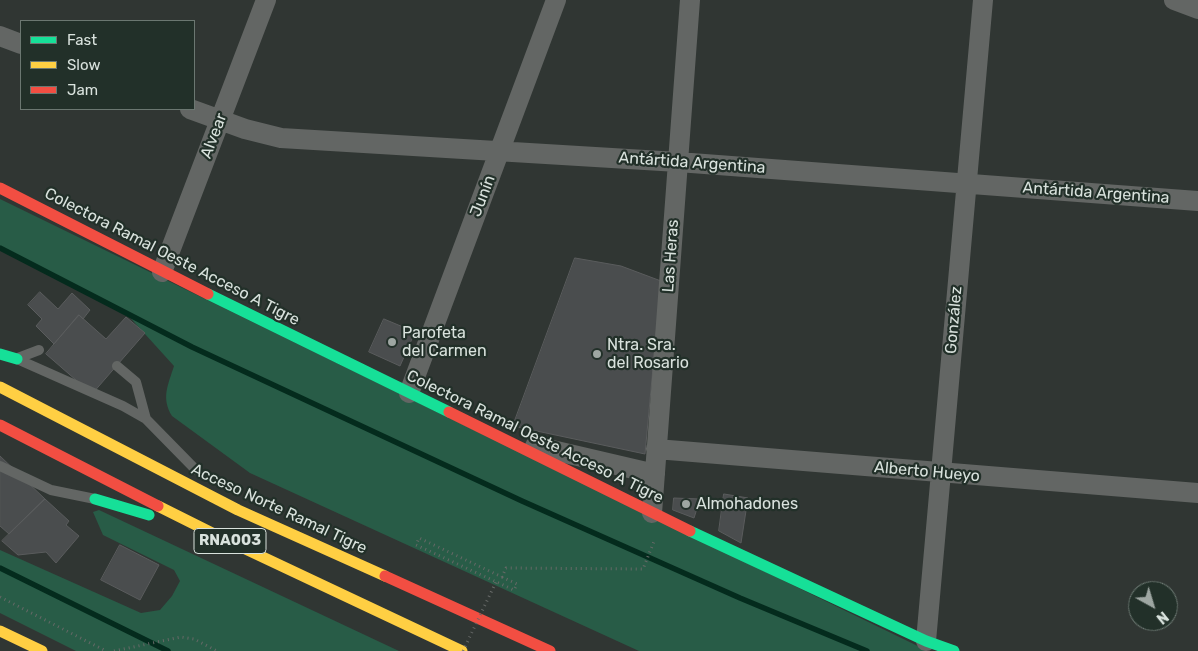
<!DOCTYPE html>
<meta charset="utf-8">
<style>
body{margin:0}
#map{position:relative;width:1198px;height:651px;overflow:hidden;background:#303633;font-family:Rubik,sans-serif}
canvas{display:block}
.legend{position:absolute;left:20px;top:20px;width:175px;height:90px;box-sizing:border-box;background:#223029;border:1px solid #6b7771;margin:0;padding:6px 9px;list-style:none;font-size:15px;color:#d9e2dd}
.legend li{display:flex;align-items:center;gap:10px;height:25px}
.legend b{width:25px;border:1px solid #6b7771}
.north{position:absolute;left:1128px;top:581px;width:50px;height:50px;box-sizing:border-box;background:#223029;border:1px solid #6b7771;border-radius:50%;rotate:141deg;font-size:14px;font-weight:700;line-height:20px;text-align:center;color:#d9e2dd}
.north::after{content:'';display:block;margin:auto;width:18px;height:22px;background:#9ea6a2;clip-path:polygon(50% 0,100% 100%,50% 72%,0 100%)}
</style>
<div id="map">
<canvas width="1198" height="651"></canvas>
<ul class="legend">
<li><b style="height:6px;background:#16e098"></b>Fast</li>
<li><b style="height:6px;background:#ffcf43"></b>Slow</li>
<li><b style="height:6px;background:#f24e42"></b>Jam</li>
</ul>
<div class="north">N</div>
</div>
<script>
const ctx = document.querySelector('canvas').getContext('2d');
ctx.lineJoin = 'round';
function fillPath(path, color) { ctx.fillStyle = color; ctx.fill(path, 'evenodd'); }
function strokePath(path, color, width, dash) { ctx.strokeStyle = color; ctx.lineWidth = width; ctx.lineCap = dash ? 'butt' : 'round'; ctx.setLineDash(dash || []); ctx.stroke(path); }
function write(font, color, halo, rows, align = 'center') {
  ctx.font = font + ' Rubik,sans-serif'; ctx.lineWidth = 4.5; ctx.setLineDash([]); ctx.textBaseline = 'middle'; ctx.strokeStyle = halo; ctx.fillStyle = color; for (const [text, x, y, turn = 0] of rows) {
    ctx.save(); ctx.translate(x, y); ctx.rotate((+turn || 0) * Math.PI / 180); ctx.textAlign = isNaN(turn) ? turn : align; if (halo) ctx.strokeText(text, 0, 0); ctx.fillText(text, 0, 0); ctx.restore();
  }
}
const green = new Path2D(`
 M 0,199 L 928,651 L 639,651 L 250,473 L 172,416 C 161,398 168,385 174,366 L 125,312 L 0,247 Z
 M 99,510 L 399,651 L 76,651 L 0,613 L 0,550 L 141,613 L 160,610 L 172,596 L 180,581 L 174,570 L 103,535 L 93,512 Z`);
const stream = new Path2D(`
 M 0,248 L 192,347 L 522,501 L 740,598 L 867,651
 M 0,568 L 168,651`);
const building = new Path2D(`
 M 575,258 L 621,266 L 661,281 L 645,454 L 513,426 Z
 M 40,292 L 58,309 L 72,293 L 90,310 L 83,319 L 79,315 L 54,344 L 36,326 L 42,319 L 28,305 Z
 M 79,315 L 106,339 L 126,317 L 145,333 L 92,394 L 46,354 Z
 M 384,319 L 415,332 L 400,366 L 369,352 Z
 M 0,456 L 45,499 L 9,534 L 0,526 Z
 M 724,494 L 748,498 L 741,543 L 719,531 Z
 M 674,498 L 700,499 L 694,518 L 673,510 Z
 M 45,499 L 69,521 L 66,525 L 79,536 L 56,563 L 46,552 L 18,555 L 2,541 Z
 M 120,545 L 159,565 L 140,600 L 101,580 Z`);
const path = new Path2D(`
 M 502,577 L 517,584 L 514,590 L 416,545 L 419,538 L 502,577 L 506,568 L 643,569 L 655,539
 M 0,597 L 106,651
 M 114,651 L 181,637 L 194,639 L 217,651`);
const lane = new Path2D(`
 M 18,358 L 39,350
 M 17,359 L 123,406 L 146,419 L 196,470
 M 117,366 L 136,382 L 146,419
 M 0,466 L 51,490 L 95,499`);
const street = new Path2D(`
 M 1174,0 L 1198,9
 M 0,36 L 21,44
 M 190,109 L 245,129 L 281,138 L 678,162 L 1198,201
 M 162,272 L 266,0
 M 409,393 L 556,0
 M 535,446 L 655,474
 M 656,449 L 1198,493
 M 652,513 L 690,0
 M 926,641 L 983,0`);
const fast = new Path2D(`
 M 208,294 L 449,412
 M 0,354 L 17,359
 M 95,499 L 149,515
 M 690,531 L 926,641 L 954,651`);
const slow = new Path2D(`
 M 0,387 L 238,510 L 385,576
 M 158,506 L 218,536 L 462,651
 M 0,631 L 42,651`);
const jam = new Path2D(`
 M 0,188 L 208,294
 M 449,412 L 690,531
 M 0,425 L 158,506
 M 385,576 L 550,651`);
const pathBridge = new Path2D(`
 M 463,651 L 496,582`);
const markers = [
 [392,342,5,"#9ea6a2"],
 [597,354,5,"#9ea6a2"],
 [686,504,5,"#9ea6a2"]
];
const shields = [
 [230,541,72]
];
const shieldNames = [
 ["RNA003",230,541]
];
const streetNames = [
 ["Alvear",214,136,-69],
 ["Antártida Argentina",692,163,4],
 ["Antártida Argentina",1096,193,4],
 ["Junín",483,196,-69],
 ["Las Heras",671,256,-86],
 ["Colectora Ramal Oeste Acceso A Tigre",172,257,27],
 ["González",954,320,-85],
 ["Colectora Ramal Oeste Acceso A Tigre",535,437,26],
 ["Alberto Hueyo",927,472,5],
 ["Acceso Norte Ramal Tigre",279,509,25]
];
const poiNames = [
 ["Parofeta",402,333],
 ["del Carmen",402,351],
 ["Ntra. Sra.",607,345],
 ["del Rosario",607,363],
 ["Almohadones",696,504]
];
fillPath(green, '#285c47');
strokePath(stream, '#042b1d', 5.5);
fillPath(building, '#4a4d4e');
strokePath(building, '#5a5c5d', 1);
strokePath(path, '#666967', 3, [1, 4]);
strokePath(lane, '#636664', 10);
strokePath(street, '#636664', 20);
strokePath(fast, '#16e098', 11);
strokePath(slow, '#ffcf43', 11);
strokePath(jam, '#f24e42', 11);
strokePath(pathBridge, '#666967', 3, [1, 4]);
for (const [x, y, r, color] of markers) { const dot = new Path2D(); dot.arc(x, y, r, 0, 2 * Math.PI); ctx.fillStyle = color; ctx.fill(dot); strokePath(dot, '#223029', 2); }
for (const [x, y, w] of shields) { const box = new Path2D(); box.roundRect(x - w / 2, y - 12.5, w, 25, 4); ctx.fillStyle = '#223029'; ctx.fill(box); strokePath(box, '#d9e2dd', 1); }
write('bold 15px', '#d9e2dd', null, shieldNames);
write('16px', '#d9e2dd', '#223029', streetNames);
write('16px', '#d9e2dd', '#223029', poiNames, 'left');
</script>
